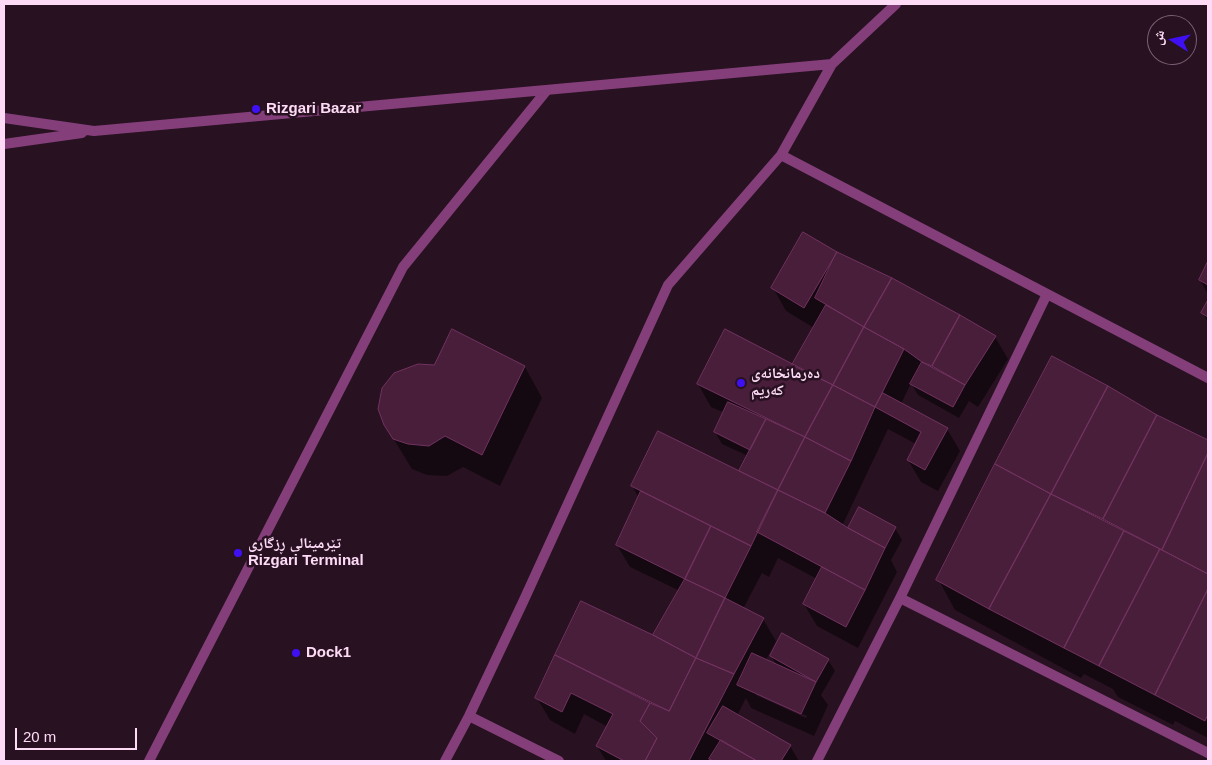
<!DOCTYPE html>
<meta charset="utf-8">
<style>
body{margin:0}
#map{position:relative;width:1212px;height:765px;overflow:hidden;background:#281121;font-family:Helvetica,"Noto Naskh Arabic",sans-serif}
canvas{display:block}
.frame{position:absolute;inset:0;border:5px solid #fddaf5;pointer-events:none}
.north{position:absolute;left:1147px;top:15px;width:50px;height:50px;box-sizing:border-box;background:#281121;border:1px solid #7d6176;border-radius:50%;rotate:280deg;font-size:14px;font-weight:700;line-height:20px;text-align:center;color:#fddaf5}
.north::after{content:'';display:block;margin:auto;width:18px;height:22px;background:#3f10f3;clip-path:polygon(50% 0,100% 100%,50% 72%,0 100%)}
.scale{position:absolute;left:15px;top:728px;width:122px;height:22px;box-sizing:border-box;border:2px solid #fddaf5;border-top:0;padding-left:6px;font-size:15px;line-height:18px;white-space:nowrap;color:#fddaf5;-webkit-text-stroke:4px #281121;paint-order:stroke}
</style>
<div id="map">
<canvas width="1212" height="765"></canvas>
<div class="frame"></div>
<div class="north">ش</div>
<div class="scale">20 m</div>
</div>
<script>
const ctx = document.querySelector('canvas').getContext('2d');
ctx.lineJoin = 'round';
function fillPath(path, color) { ctx.fillStyle = color; ctx.fill(path, 'evenodd'); }
function strokePath(path, color, width, dash) { ctx.strokeStyle = color; ctx.lineWidth = width; ctx.lineCap = dash ? 'butt' : 'round'; ctx.setLineDash(dash || []); ctx.stroke(path); }
function write(font, color, halo, rows, align = 'center') {
  ctx.font = font + ' Helvetica,"Noto Naskh Arabic",sans-serif'; ctx.lineWidth = 5; ctx.setLineDash([]); ctx.textBaseline = 'middle'; ctx.strokeStyle = halo; ctx.fillStyle = color; for (const [text, x, y, turn = 0] of rows) {
    ctx.save(); ctx.translate(x, y); ctx.rotate((+turn || 0) * Math.PI / 180); ctx.textAlign = isNaN(turn) ? turn : align; if (halo) ctx.strokeText(text, 0, 0); ctx.fillText(text, 0, 0); ctx.restore();
  }
}
const shadow = new Path2D(`
 M 837,253 L 892,280 L 995,337 L 1008,359 L 978,407 L 969,401 L 959,418 L 918,395 L 911,383 L 901,404 L 947,429 L 960,451 L 938,491 L 921,482 L 908,460 L 916,444 L 888,429 L 842,526 L 849,530 L 860,509 L 895,528 L 902,540 L 891,560 L 897,572 L 858,648 L 817,626 L 804,604 L 817,579 L 778,558 L 769,577 L 762,573 L 743,609 L 763,619 L 776,641 L 766,660 L 777,666 L 771,656 L 828,660 L 835,671 L 821,695 L 828,705 L 814,736 L 751,708 L 746,698 L 737,716 L 790,746 L 799,761 L 606,761 L 597,746 L 608,727 L 584,714 L 575,734 L 550,720 L 537,698 L 558,658 L 557,655 L 654,637 L 680,591 L 630,567 L 617,545 L 639,498 L 632,486 L 742,474 L 748,456 L 722,444 L 715,432 L 725,413 L 711,407 L 698,384 L 793,366 L 814,328 L 786,311 L 773,288 ZM 756,692 L 807,716 L 806,718 L 756,695 Z
 M 1208,264 L 1208,294 L 1200,280 Z
 M 1208,302 L 1208,323 L 1203,313 Z
 M 452,331 L 525,367 L 542,398 L 500,486 L 463,467 L 447,476 L 427,475 L 412,469 L 385,425 L 434,367 Z
 M 1156,416 L 1208,442 L 1208,738 L 1175,721 L 1173,725 L 1118,697 L 1113,689 L 1084,674 L 1081,678 L 955,610 L 938,579 L 995,465 Z`);
const building = new Path2D(`
 M 803,232 L 837,252 L 804,308 L 771,288 Z
 M 837,252 L 892,278 L 864,327 L 815,298 Z
 M 1208,261 L 1208,285 L 1199,280 Z
 M 892,278 L 960,315 L 932,366 L 922,362 L 904,349 L 864,327 Z
 M 1208,300 L 1208,317 L 1201,313 Z
 M 826,305 L 864,327 L 833,385 L 792,365 Z
 M 960,315 L 996,336 L 965,385 L 932,366 Z
 M 864,327 L 904,349 L 875,407 L 833,385 Z
 M 452,329 L 525,366 L 482,455 L 445,436 L 429,446 L 408,444 L 393,439 L 384,425 L 378,409 L 382,388 L 394,373 L 418,364 L 434,365 Z
 M 725,329 L 833,385 L 805,437 L 697,384 Z
 M 1052,356 L 1108,386 L 1051,494 L 995,464 Z
 M 922,362 L 965,385 L 953,407 L 910,384 Z
 M 833,385 L 875,407 L 851,461 L 805,437 Z
 M 1108,386 L 1157,415 L 1103,519 L 1051,494 Z
 M 883,393 L 948,428 L 925,470 L 907,460 L 921,432 L 875,407 Z
 M 728,402 L 766,419 L 750,450 L 714,432 Z
 M 1157,415 L 1208,440 L 1208,453 L 1162,550 L 1103,519 Z
 M 766,419 L 805,437 L 778,490 L 739,471 Z
 M 658,431 L 778,490 L 751,546 L 631,486 Z
 M 805,437 L 851,461 L 825,513 L 778,490 Z
 M 1208,453 L 1208,574 L 1162,550 Z
 M 995,464 L 1051,494 L 989,609 L 936,580 Z
 M 778,490 L 825,513 L 848,528 L 885,548 L 865,590 L 757,532 Z
 M 641,491 L 711,526 L 685,579 L 616,545 Z
 M 1051,494 L 1124,531 L 1064,648 L 989,609 Z
 M 859,507 L 896,527 L 885,548 L 848,528 Z
 M 711,526 L 751,546 L 725,598 L 685,579 Z
 M 1124,531 L 1160,549 L 1099,666 L 1064,648 Z
 M 1160,549 L 1208,574 L 1208,589 L 1155,695 L 1099,666 Z
 M 822,567 L 865,590 L 846,627 L 803,604 Z
 M 685,579 L 725,598 L 696,658 L 653,635 Z
 M 1208,589 L 1208,714 L 1205,721 L 1155,695 Z
 M 725,598 L 764,618 L 734,674 L 696,658 Z
 M 581,601 L 653,635 L 696,658 L 669,711 L 555,655 Z
 M 782,633 L 829,659 L 816,682 L 770,656 Z
 M 752,653 L 816,682 L 801,714 L 737,685 Z
 M 555,655 L 650,703 L 640,721 L 657,738 L 645,761 L 624,761 L 596,746 L 613,714 L 571,693 L 562,712 L 535,698 Z
 M 696,658 L 734,674 L 689,761 L 645,761 L 657,738 L 640,721 L 650,703 L 669,711 Z
 M 723,706 L 791,745 L 781,761 L 757,761 L 707,733 Z
 M 721,740 L 757,761 L 713,761 L 709,759 Z`);
const lane = new Path2D(`
 M 149,761 L 403,267 L 547,90`);
const street = new Path2D(`
 M 4,118 L 94,131 L 832,64
 M 4,144 L 82,133
 M 781,155 L 1208,378
 M 900,598 L 1208,753
 M 469,716 L 559,761
 M 445,761 L 469,716 L 523,602 L 668,285 L 781,155 L 832,64 L 896,4
 M 817,761 L 900,598 L 1047,294`);
const markers = [
 [256,109,5,"#3f10f3"],
 [741,383,5,"#3f10f3"],
 [238,553,5,"#3f10f3"],
 [296,653,5,"#3f10f3"]
];
const poiNames = [
 ["Rizgari Bazar",266,109],
 ["دەرمانخانەی",751,374],
 ["کەریم",751,391],
 ["تێرمینالی ڕزگاری",248,544],
 ["Rizgari Terminal",248,561],
 ["Dock1",306,653]
];
fillPath(shadow, '#0007');
fillPath(building, '#481e3b');
strokePath(building, '#72325f', 1);
strokePath(lane, '#843f7a', 10);
strokePath(street, '#843f7a', 10);
for (const [x, y, r, color] of markers) { const dot = new Path2D(); dot.arc(x, y, r, 0, 2 * Math.PI); ctx.fillStyle = color; ctx.fill(dot); strokePath(dot, '#281121', 2); }
write('bold 15px', '#fddaf5', '#281121', poiNames, 'left');
</script>
